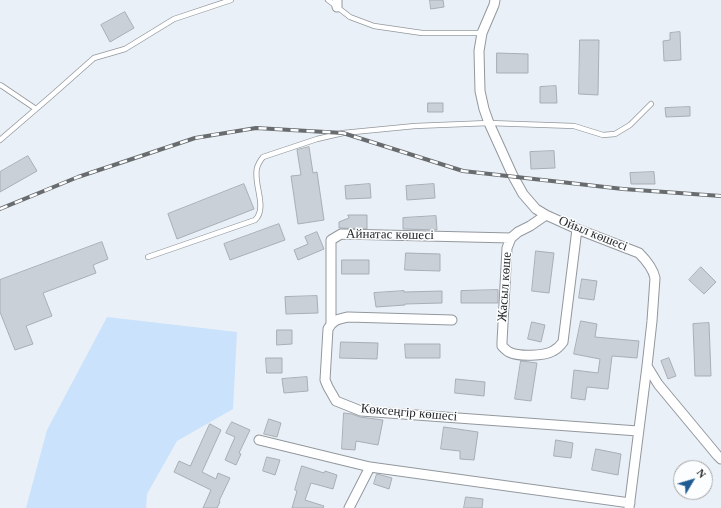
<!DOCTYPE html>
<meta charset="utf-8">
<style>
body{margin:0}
#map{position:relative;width:721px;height:508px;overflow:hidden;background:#eaf0f7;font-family:"Times New Roman",serif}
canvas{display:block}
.north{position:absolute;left:673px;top:460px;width:40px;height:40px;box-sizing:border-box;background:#fcfdfe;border:1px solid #a6a7a9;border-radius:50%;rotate:52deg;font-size:11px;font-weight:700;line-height:16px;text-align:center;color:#242729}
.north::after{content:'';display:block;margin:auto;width:14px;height:18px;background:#1f5b92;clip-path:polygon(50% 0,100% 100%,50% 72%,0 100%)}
</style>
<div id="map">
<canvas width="721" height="508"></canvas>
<div class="north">N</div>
</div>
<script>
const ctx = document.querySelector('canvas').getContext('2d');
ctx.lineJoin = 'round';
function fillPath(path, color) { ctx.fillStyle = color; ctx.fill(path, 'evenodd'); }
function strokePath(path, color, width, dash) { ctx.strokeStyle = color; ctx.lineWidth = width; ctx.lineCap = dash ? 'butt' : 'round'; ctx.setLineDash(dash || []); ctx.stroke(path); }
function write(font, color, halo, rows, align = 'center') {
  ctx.font = font + ' "Times New Roman",serif'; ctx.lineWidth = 3; ctx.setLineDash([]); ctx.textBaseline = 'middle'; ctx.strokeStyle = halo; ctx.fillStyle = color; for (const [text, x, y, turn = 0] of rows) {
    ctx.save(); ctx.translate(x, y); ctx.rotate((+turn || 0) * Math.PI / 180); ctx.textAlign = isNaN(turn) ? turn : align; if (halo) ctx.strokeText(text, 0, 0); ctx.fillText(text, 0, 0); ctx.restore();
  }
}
const green = new Path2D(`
 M 107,317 L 237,332 L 233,409 L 177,441 L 147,494 L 146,508 L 26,508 L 47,430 Z`);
const building = new Path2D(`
 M 430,0 L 443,0 L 444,7 L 431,9 Z
 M 125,12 L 134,28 L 110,42 L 101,25 Z
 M 680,32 L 681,60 L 664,61 L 663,41 L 670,40 L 670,33 Z
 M 580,40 L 599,40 L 598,95 L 579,94 Z
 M 497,53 L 528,54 L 528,73 L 497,73 Z
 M 556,86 L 557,103 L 540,103 L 540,87 Z
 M 428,103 L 443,103 L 443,112 L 428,112 Z
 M 690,107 L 690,116 L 666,117 L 665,108 Z
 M 309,147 L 313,173 L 317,172 L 324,220 L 298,224 L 291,176 L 301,175 L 297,150 Z
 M 554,151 L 555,168 L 531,169 L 530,152 Z
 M 28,156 L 37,171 L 0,192 L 0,172 Z
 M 654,172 L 655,184 L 631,184 L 630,173 Z
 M 244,184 L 254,209 L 177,239 L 168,214 Z
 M 370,184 L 371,198 L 346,199 L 345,186 Z
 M 434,184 L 435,198 L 407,200 L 406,186 Z
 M 348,215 L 367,215 L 367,229 L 339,228 L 339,222 L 349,218 Z
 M 436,216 L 437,230 L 403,229 L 403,218 Z
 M 279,224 L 285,240 L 230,260 L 224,244 Z
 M 317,232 L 324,249 L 298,260 L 294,250 L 308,244 L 305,237 Z
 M 102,242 L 108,259 L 93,265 L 96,273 L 43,293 L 52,316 L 26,326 L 33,344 L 15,350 L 0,312 L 0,280 Z
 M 536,251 L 554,253 L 549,293 L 532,291 Z
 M 406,253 L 440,254 L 440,271 L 405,270 Z
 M 342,260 L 369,260 L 369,274 L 342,274 Z
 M 701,267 L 716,282 L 704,294 L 689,280 Z
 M 582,279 L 597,281 L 594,300 L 579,298 Z
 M 498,290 L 498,303 L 461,303 L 461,291 Z
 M 404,291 L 404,292 L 442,291 L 442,303 L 405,304 L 405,305 L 376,307 L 374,293 Z
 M 317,296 L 318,313 L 286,314 L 285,297 Z
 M 581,321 L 597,324 L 595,337 L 639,341 L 637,358 L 612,356 L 608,389 L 587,387 L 585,400 L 571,398 L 574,370 L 598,373 L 600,359 L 574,354 Z
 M 532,322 L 545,325 L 541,342 L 528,339 Z
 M 709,323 L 711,376 L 695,376 L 693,324 Z
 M 277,330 L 292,330 L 292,344 L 277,345 Z
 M 341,342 L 378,343 L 377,359 L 340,358 Z
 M 405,344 L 440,344 L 440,358 L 406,358 Z
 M 266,358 L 282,358 L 282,373 L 267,373 Z
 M 669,358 L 676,376 L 668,379 L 661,361 Z
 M 521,361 L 537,363 L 531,401 L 515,399 Z
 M 307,377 L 308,391 L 284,393 L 282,379 Z
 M 456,379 L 485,382 L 484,396 L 455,393 Z
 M 344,413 L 352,414 L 360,417 L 383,420 L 378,445 L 356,441 L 355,450 L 342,449 Z
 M 269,419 L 281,423 L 277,437 L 264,434 Z
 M 232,422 L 250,430 L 239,453 L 241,454 L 236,465 L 225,460 L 235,437 L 226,433 Z
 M 210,424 L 221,430 L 202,472 L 216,479 L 218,473 L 230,478 L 219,501 L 220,502 L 217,508 L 203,508 L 211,490 L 174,472 L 179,461 L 190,466 Z
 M 444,427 L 478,432 L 474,460 L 460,459 L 460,451 L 441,449 Z
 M 556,440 L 573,443 L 571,458 L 554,456 Z
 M 596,449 L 621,454 L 618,475 L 592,470 Z
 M 267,457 L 280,460 L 275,475 L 263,471 Z
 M 302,466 L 324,473 L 325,471 L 337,475 L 333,489 L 311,483 L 305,500 L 324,506 L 323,508 L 292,508 L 297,491 L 295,490 Z
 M 377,474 L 392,478 L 389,489 L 374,484 Z
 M 466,497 L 483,499 L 482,508 L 464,508 Z`);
const lane = new Path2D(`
 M 328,0 L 350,17 L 374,26 L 422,33 L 482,33
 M 0,85 L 2,86 L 36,109
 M 0,140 L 50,97 L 94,58 L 125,49 L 174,19 L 231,0
 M 148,257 L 255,220 C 268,208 253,184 257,168 C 258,164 260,161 263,157 L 317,139 L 343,133 L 415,126 L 489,123 L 574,126 L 603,135 L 615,134 L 630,125 L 651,104`);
const street = new Path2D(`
 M 495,0 L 494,5 L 482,33 L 479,51 L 480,91 L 484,109 L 489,123 L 513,176 L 523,194 L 536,209 L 546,215 L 577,229 L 639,253 C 646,260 653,268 655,278 L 652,321 L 647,366 L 658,384 L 717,455 L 721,459
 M 337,7 L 337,0
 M 546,215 L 530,226 L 518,232 L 511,238 L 507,248 L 502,342 L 502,346 C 504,348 507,351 509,352 C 519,357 544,356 553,351 C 557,349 560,346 563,342 L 577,229
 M 452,320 L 348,317 C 338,319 333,320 328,329 L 325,380 L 328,387 L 336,401 L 361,411 L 638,431
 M 331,324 L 331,240 L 341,234 L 511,238
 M 259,440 L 370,467 L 630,503
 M 349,508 L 370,467
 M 629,508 L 647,366`);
const rail = new Path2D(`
 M 0,209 L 78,177 L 195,138 L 256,128 L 343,133 L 463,171 L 623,189 L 721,196`);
const streetNames = [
 ["Ойыл көшесі",593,234,22],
 ["Айнатас көшесі",390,235,1],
 ["Жасыл көше",505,287,-86],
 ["Көксеңгір көшесі",409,413,5]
];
fillPath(green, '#cae2fb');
fillPath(building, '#cad0d7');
strokePath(building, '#a9aeb5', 1);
strokePath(lane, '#92989e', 6);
strokePath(street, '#92989e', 11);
strokePath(lane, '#fff', 4.5);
strokePath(street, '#fff', 9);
strokePath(rail, '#686c6f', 4);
strokePath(rail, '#fcfdfe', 2.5, [8]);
write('13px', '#242729', '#fcfdfe', streetNames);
</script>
